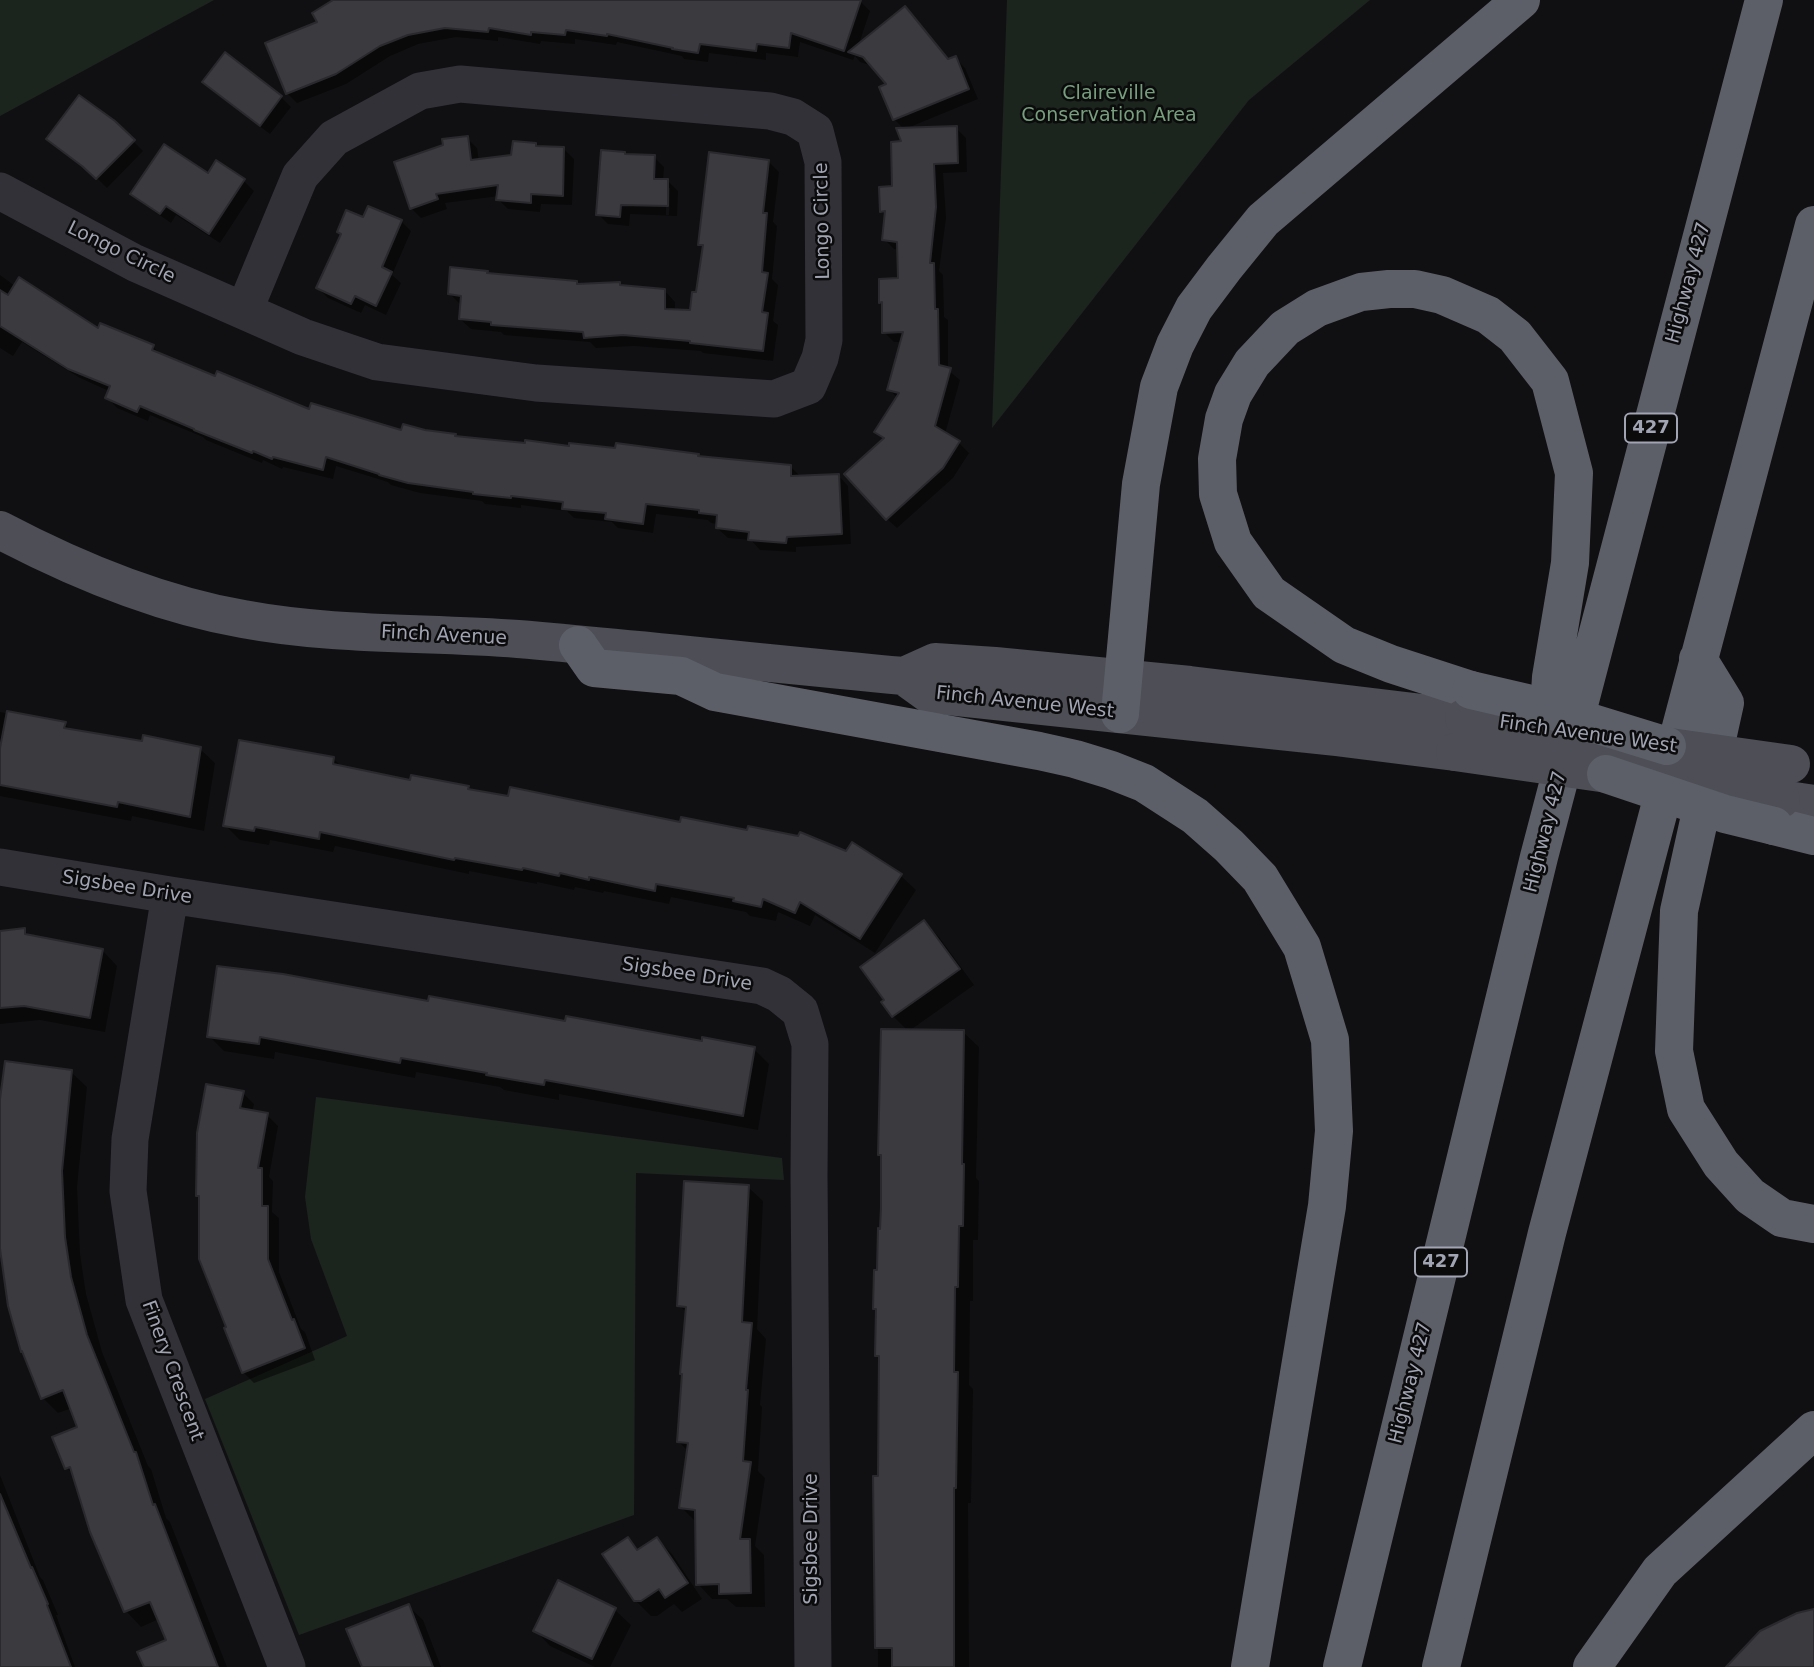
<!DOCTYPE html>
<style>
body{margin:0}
canvas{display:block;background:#101012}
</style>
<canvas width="1814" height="1667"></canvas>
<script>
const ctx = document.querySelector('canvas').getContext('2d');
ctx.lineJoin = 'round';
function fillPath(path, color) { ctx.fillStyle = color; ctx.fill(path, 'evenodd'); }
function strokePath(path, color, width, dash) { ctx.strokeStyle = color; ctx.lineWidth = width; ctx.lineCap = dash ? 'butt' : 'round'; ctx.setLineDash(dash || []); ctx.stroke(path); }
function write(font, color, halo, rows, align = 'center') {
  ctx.font = font + ' "DejaVu Sans",sans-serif'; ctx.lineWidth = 5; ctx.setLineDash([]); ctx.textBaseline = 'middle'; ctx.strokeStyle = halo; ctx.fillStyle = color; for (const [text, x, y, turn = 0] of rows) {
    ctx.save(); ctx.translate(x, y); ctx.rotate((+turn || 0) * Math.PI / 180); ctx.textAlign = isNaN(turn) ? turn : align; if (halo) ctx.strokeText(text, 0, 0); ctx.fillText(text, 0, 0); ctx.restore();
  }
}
const green = new Path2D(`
 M 0,0 L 214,0 L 0,116 Z
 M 1007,0 L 1370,0 L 1249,100 L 992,428 Z
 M 316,1097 L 782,1158 L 784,1180 L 636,1173 L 634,1515 L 299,1635 L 205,1399 L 347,1336 L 311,1239 L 305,1197 Z`);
const shadow = new Path2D(`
 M 344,0 L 855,0 L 860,1 L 870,11 L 858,47 L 914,18 L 949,61 L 955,58 L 965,68 L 978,99 L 905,129 L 956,128 L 966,138 L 967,172 L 943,173 L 946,218 L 939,271 L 943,275 L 944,317 L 948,320 L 948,370 L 960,380 L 945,434 L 959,443 L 969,453 L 953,478 L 897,528 L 887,519 L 885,440 L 877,432 L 898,398 L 889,390 L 902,342 L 894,342 L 884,332 L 884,305 L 881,302 L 899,280 L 899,250 L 894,249 L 884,239 L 886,215 L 882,211 L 893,187 L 904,143 L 904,129 L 894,119 L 888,85 L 873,66 L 860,62 L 855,56 L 853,60 L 800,42 L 798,57 L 766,53 L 766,60 L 709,53 L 708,62 L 684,59 L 682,56 L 617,42 L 616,45 L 575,39 L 575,44 L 541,41 L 540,44 L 498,37 L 498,41 L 456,37 L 418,44 L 390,56 L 346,84 L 297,103 L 287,93 L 320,23 Z
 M 225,55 L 281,97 L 291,107 L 270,134 L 214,92 L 205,82 Z
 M 114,122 L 143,151 L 107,188 L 94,175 L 58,149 L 49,139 Z
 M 467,138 L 477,148 L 479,161 L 513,157 L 535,145 L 538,148 L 564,149 L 574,159 L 572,205 L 541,204 L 540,212 L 508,209 L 498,199 L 499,196 L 445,203 L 447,209 L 421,218 L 411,208 Z
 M 627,156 L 654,157 L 664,167 L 663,181 L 668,181 L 678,191 L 677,216 L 630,214 L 629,226 L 608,224 L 598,214 ZM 666,188 L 670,188 L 669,215 L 666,215 Z
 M 769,162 L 779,172 L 773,222 L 777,226 L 772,279 L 778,285 L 773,321 L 778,325 L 773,361 L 703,353 L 701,351 L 634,346 L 596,348 L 590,342 L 504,335 L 501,332 L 471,329 L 460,319 L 460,304 L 450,294 L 487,273 L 489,275 L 577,283 L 580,286 L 619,284 L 622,287 L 665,291 L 675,302 L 675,311 L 691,312 L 697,294 L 704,248 L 700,244 Z
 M 217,163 L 244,181 L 254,191 L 220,243 L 176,215 L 171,223 L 142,203 L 132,194 L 208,175 Z
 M 364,220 L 401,221 L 411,231 L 392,275 L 401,283 L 386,315 L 365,305 L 361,313 L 328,298 L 318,288 L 342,235 Z
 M 0,275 L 15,286 L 98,330 L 153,347 L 162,355 L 216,379 L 311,412 L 403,433 L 570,447 L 698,456 L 791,467 L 801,477 L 838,475 L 848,486 L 851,544 L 796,547 L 796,552 L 760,550 L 751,540 L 728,538 L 717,528 L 718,524 L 711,523 L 708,520 L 656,514 L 653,533 L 618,528 L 612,522 L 574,518 L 567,511 L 521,505 L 521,508 L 485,504 L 482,501 L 420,493 L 391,485 L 388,482 L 336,466 L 333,479 L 283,467 L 282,469 L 263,460 L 262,463 L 206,440 L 203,437 L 150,415 L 148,421 L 117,408 L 107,397 L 109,391 L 80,378 L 22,342 L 13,356 L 0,348 Z
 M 0,712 L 65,724 L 72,731 L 143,743 L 200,749 L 215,763 L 204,831 L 132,816 L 131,821 L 0,796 Z
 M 333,758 L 342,767 L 411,782 L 468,787 L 473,792 L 682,824 L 847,854 L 853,845 L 901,876 L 916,890 L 875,953 L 815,915 L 810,926 L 778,912 L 776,921 L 750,916 L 746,912 L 671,897 L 669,904 L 604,891 L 603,893 L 575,887 L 574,890 L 537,882 L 537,884 L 469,871 L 469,874 L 335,846 L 333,852 L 270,840 L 269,845 L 240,840 L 225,825 Z
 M 924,922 L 939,937 L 974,985 L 909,1031 L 963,1032 L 979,1047 L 976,1178 L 979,1181 L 978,1240 L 973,1240 L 973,1301 L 970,1301 L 969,1385 L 973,1389 L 971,1503 L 968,1503 L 969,1667 L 878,1667 L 877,1582 L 881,1359 L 877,1356 L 883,1157 L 880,1154 L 908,1031 L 893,1016 L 883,1002 Z
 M 24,930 L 31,937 L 102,950 L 117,966 L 105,1032 L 40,1020 L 0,1024 L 0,932 Z
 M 429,1003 L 754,1049 L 769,1064 L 758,1130 L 559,1094 L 559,1100 L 504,1090 L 500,1087 L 416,1072 L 415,1078 L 275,1052 L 274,1059 L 224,1051 L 209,1036 Z
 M 71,1072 L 87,1087 L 77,1187 L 80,1254 L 86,1294 L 102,1352 L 148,1466 L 151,1469 L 166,1518 L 170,1522 L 227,1667 L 145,1667 L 168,1641 L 159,1619 L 141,1627 L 126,1611 L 74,1475 L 67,1468 L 80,1428 L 72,1408 L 58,1413 L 43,1398 L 0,1237 L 0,1112 Z
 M 243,1093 L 254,1104 L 252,1112 L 267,1115 L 278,1126 L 269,1177 L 273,1181 L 272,1212 L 279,1218 L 279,1272 L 301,1329 L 305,1332 L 315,1360 L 254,1383 L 243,1372 L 228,1328 L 201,1198 L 198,1195 Z
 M 748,1187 L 763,1201 L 757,1329 L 766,1339 L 760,1405 L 762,1407 L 758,1471 L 765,1478 L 755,1546 L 764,1555 L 765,1607 L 736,1607 L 727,1599 L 712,1599 L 698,1584 L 696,1522 L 681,1507 L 689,1452 L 678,1441 L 687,1313 L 679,1305 Z
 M 0,1475 L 40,1577 L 43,1580 L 58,1615 L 56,1615 L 75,1667 L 0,1667 Z
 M 627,1539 L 639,1551 L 657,1539 L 672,1554 L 702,1599 L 682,1612 L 674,1604 L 657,1616 L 651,1616 L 635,1600 Z
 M 558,1582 L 615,1610 L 631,1625 L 610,1667 L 595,1667 L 550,1646 L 535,1630 Z
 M 408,1606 L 423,1620 L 441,1667 L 364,1667 Z`);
const building = new Path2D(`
 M 333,0 L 861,0 L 844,51 L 791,33 L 789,48 L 757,44 L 756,51 L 700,44 L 698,53 L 672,49 L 673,48 L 607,34 L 607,36 L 566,30 L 565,35 L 531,32 L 531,35 L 489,28 L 488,32 L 445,28 L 408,35 L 380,46 L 336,74 L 286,94 L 265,43 L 317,22 L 312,13 Z
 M 905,6 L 948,59 L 956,56 L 969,89 L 893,120 L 879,87 L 886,84 L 863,57 L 848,52 Z
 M 225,52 L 282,96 L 260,126 L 202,82 Z
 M 79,95 L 115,121 L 135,140 L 96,179 L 82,166 L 46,139 Z
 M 957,126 L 958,163 L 934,164 L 936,207 L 930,263 L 934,263 L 935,309 L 938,309 L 939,365 L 951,368 L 935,426 L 960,441 L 943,468 L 886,520 L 844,474 L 884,438 L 874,432 L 899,393 L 887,390 L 903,332 L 882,333 L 882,302 L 879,303 L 879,279 L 898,278 L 897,242 L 882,240 L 885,211 L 880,212 L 879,187 L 892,186 L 891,142 L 901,141 L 896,128 Z
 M 468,136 L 471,160 L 511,155 L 513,141 L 536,143 L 536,146 L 564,147 L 563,196 L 531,194 L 531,203 L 496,200 L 498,185 L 436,194 L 438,199 L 410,209 L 394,162 L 443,145 L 442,139 Z
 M 164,144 L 208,173 L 216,160 L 245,179 L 209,234 L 166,206 L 160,214 L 130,194 Z
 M 601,150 L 625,152 L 625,154 L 655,155 L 654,179 L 668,179 L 668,206 L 621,205 L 620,217 L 596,215 Z
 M 709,152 L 769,160 L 763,213 L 767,213 L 762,272 L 768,273 L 762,312 L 768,313 L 763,351 L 690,343 L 690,341 L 623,335 L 584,338 L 583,332 L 491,325 L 491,322 L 459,319 L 461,296 L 448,294 L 450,267 L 488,271 L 487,273 L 577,281 L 577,284 L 620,282 L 620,285 L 665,289 L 665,309 L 690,310 L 692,292 L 696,292 L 703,245 L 698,245 Z
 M 368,206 L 402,220 L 382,267 L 392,272 L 376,306 L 355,296 L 351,304 L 316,288 L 341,234 L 337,232 L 346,210 L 363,217 Z
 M 19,277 L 98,328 L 100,323 L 154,345 L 152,350 L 215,376 L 217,371 L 309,409 L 311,403 L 401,430 L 403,424 L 425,430 L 456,434 L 455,436 L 525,443 L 525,440 L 569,446 L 569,443 L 615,448 L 616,443 L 699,454 L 698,456 L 791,465 L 791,476 L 839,474 L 842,534 L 787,537 L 786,543 L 748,540 L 749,532 L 716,528 L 717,515 L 699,513 L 699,510 L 646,504 L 643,524 L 605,519 L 606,513 L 562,509 L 563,502 L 511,496 L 511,498 L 473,494 L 473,492 L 408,483 L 379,475 L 379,474 L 326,457 L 323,470 L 273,457 L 272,459 L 253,451 L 252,453 L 194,430 L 194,429 L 140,406 L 137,412 L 105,398 L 110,386 L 68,369 L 0,326 L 0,290 L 8,295 Z
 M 7,711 L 66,722 L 64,728 L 142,741 L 143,735 L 201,747 L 190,817 L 118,802 L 117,807 L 0,785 L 0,748 Z
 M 239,740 L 334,757 L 333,764 L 410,780 L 411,775 L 469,786 L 468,789 L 508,796 L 510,787 L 680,822 L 681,817 L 747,830 L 748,826 L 798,836 L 800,832 L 846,851 L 852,842 L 902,874 L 860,939 L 800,902 L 795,913 L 763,899 L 761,907 L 733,901 L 734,898 L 656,884 L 655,891 L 589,877 L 589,880 L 560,873 L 559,876 L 523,868 L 522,870 L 455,858 L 454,860 L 320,832 L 319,839 L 255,827 L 254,831 L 223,826 Z
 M 924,920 L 960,969 L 892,1017 L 881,1002 L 884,1000 L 860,967 Z
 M 25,928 L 25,934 L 103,949 L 90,1018 L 24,1006 L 0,1008 L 0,931 Z
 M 217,966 L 283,974 L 428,1001 L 429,996 L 565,1021 L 566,1016 L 702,1041 L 702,1037 L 755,1047 L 743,1116 L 545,1080 L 544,1085 L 486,1075 L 487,1073 L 401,1058 L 400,1063 L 260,1037 L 259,1044 L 207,1037 Z
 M 881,1029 L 964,1030 L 962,1164 L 964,1164 L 963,1226 L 959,1226 L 958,1287 L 955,1287 L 954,1372 L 958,1372 L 956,1488 L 954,1488 L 954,1667 L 892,1667 L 892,1648 L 875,1648 L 873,1476 L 878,1476 L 879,1356 L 875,1356 L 876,1309 L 873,1309 L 874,1270 L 877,1270 L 878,1228 L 880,1229 L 881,1208 L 881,1155 L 878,1155 Z
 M 5,1061 L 72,1070 L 62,1171 L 65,1237 L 71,1277 L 87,1335 L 134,1452 L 136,1452 L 153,1505 L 155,1504 L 218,1667 L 144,1667 L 137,1652 L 166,1640 L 150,1602 L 124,1612 L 90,1532 L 70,1467 L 65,1469 L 52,1437 L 77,1427 L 63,1390 L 41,1399 L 22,1351 L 21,1352 L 8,1306 L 0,1249 L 0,1099 Z
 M 206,1084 L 244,1091 L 240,1108 L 268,1113 L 258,1168 L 262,1168 L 262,1206 L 268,1206 L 268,1259 L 292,1320 L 294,1319 L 305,1348 L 242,1373 L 224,1328 L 226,1327 L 199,1259 L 199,1196 L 196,1196 L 197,1133 Z
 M 684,1181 L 749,1185 L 742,1322 L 752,1323 L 746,1390 L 748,1390 L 743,1461 L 751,1462 L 740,1539 L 750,1539 L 751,1593 L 719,1594 L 719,1584 L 696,1585 L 695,1510 L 679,1508 L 688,1443 L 677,1442 L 682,1374 L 680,1374 L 686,1307 L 677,1306 Z
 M 0,1494 L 31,1568 L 32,1567 L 48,1604 L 47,1605 L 71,1667 L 0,1667 Z
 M 628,1537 L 637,1550 L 657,1537 L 688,1583 L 665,1598 L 659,1589 L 641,1601 L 634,1601 L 602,1554 Z
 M 558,1580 L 616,1608 L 592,1659 L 533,1631 Z
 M 409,1604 L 433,1667 L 362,1667 L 346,1629 Z
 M 1814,1609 L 1814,1667 L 1726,1667 L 1760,1631 L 1797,1613 Z`);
const minor = new Path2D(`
 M 0,191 L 135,263 L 303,337 L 377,362 L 536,383 L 774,399 L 808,386 L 820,358 L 824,340 L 823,162 L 815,131 L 793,117 L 770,111 L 460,84 L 420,91 L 334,138 L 300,176 L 244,311
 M 0,867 L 170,895 L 762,986 L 779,994 L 800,1011 L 810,1044 L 809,1175 L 813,1667
 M 170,895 L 130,1139 L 128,1191 L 144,1300 L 287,1667`);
const major = new Path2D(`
 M 0,530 C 76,570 158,604 243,619 C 334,636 426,632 518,639 C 647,650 775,664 904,676 L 935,662 L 995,666 L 1190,685 L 1464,718
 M 904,676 L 929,694 L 1337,737 L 1455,752
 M 1781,799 L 1814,804`);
const highway = new Path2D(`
 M 578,645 L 594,668 L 681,676 L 715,692 L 1039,751 L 1075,759 L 1111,770 L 1144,783 L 1195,816 L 1229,846 L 1260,878 L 1302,947 L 1330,1040 L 1334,1131 L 1327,1206 L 1250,1667
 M 1698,659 L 1725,703 L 1679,911 L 1674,1051 L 1686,1109 L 1721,1164 L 1750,1196 L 1782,1218 L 1814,1224
 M 1471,690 L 1391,664 L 1344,645 L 1269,593 L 1233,542 L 1218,494 L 1217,459 L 1224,419 L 1233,394 L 1252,363 L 1285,328 L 1317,308 L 1361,292 L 1389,289 L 1415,289 L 1442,295 L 1488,315 L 1515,336 L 1550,381 L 1574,473 L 1570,563 L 1551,677 L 1547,743
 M 1120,714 L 1141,484 L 1159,387 L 1175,345 L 1194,308 L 1224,268 L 1263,220 L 1521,0
 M 1774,826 L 1814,836
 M 1342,1667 L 1539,857 L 1764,0
 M 1441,1667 L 1547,1233 L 1814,225
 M 1592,1667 L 1660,1571 L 1814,1430`);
const majorBridge = new Path2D(`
 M 1464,718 L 1791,764
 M 1455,752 L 1781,799`);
const highwayBridge = new Path2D(`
 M 1471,690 L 1527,703 L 1667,746
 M 1606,774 L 1725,814 L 1774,826`);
const shields = [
 [1651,428,52],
 [1441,1262,52]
];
const shieldNames = [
 ["427",1651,428],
 ["427",1441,1262]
];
const parkNames = [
 ["Claireville",1109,94],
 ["Conservation Area",1109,116]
];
const streetNames = [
 ["Longo Circle",823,221,-91],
 ["Longo Circle",121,253,26],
 ["Highway 427",1689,283,-75],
 ["Finch Avenue",444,636,3],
 ["Finch Avenue West",1025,703,6],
 ["Finch Avenue West",1588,735,8],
 ["Highway 427",1546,832,-76],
 ["Sigsbee Drive",127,888,9],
 ["Sigsbee Drive",687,975,9],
 ["Finery Crescent",172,1371,70],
 ["Highway 427",1411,1383,-76],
 ["Sigsbee Drive",812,1539,-90]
];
fillPath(green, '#1c241e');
fillPath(shadow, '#0007');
fillPath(building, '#3a3a3f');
strokePath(building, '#2a2a2e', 2);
strokePath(minor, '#313137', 37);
strokePath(major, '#4d4e56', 38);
strokePath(highway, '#5d5f68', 38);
strokePath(majorBridge, '#4d4e56', 38);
strokePath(highwayBridge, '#5d5f68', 38);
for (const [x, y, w] of shields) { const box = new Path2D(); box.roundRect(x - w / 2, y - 14.5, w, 29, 5); ctx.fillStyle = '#0b0b0c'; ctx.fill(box); strokePath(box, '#a1a4b3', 2); }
write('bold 18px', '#a1a4b3', null, shieldNames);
write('19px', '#779f7e', '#0b0b0c', parkNames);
write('19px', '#a1a4b3', '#0b0b0c', streetNames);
</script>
